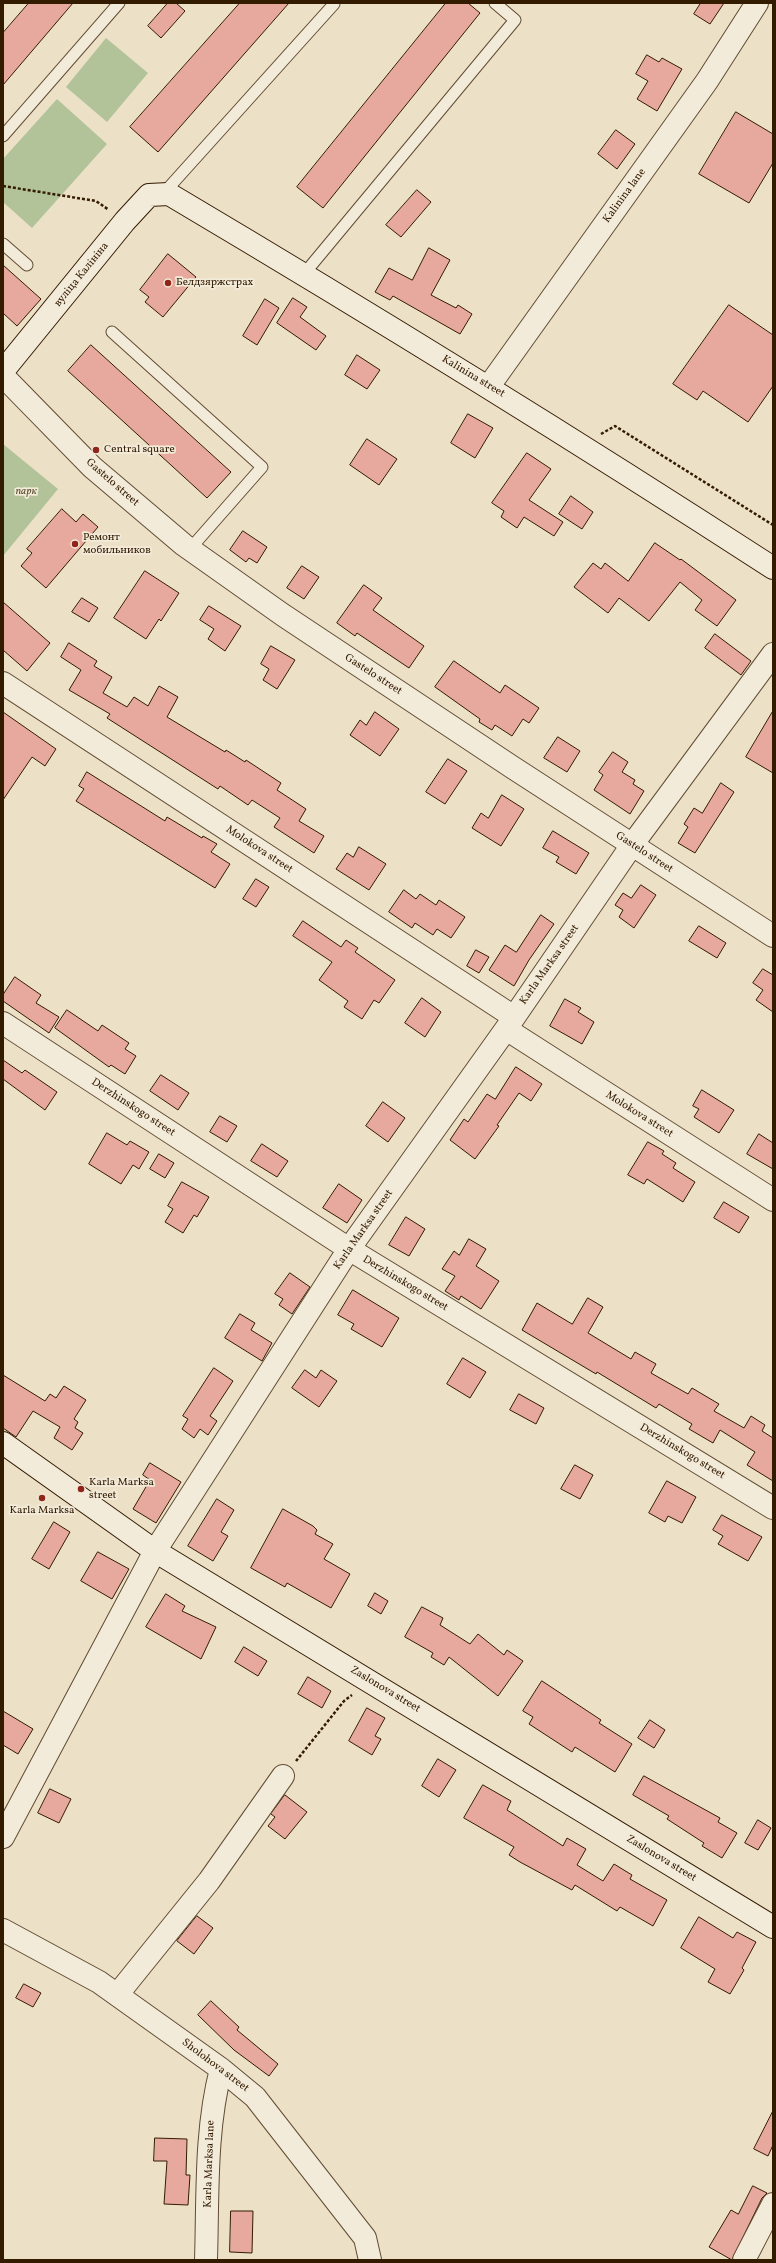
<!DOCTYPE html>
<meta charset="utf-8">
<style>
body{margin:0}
#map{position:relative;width:776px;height:2263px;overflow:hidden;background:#ece0c6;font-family:Vollkorn,serif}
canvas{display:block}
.frame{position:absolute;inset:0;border:4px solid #331b00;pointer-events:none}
</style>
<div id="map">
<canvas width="776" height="2263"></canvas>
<div class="frame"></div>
</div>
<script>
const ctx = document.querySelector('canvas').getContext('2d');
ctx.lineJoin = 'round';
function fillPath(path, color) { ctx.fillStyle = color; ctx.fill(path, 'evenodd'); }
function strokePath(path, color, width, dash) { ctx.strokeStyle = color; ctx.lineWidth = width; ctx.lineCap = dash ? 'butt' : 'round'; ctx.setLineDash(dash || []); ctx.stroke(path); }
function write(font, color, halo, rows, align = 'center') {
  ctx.font = font + ' Vollkorn,serif'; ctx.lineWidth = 3.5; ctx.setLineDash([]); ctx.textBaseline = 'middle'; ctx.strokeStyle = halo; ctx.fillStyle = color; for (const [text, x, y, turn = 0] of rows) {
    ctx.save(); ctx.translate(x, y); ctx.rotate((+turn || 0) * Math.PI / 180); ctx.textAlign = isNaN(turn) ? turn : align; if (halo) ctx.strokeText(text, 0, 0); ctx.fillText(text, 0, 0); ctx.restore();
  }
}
const green = new Path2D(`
 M 106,38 L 148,73 L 107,122 L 66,87 Z
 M 57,99 L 107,144 L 32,228 L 3,202 L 3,159 Z
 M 3,444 L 58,489 L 3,556 Z`);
const building = new Path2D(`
 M 29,3 L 73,3 L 3,85 L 3,33 Z
 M 168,3 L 176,3 L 185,11 L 161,38 L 148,26 Z
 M 240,3 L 289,3 L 158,152 L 130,127 Z
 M 446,3 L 468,3 L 480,13 L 323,208 L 297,187 Z
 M 701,3 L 724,3 L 710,24 L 694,14 Z
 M 647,55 L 659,62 L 662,58 L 682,69 L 657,111 L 637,99 L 648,81 L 636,74 Z
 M 736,112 L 773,134 L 773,163 L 749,203 L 699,174 Z
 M 616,130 L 635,144 L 617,169 L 598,154 Z
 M 417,190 L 431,202 L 401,237 L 386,225 Z
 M 429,248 L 450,260 L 431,295 L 456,308 L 458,305 L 472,314 L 460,334 L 393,296 L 390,300 L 375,292 L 389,268 L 412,280 Z
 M 168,254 L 196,277 L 163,317 L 145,302 L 149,297 L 140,290 Z
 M 3,265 L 41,299 L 17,326 L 3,313 Z
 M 293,298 L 307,307 L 300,317 L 326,336 L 316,350 L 277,323 Z
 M 265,299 L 279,308 L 257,345 L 243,336 Z
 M 729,305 L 773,335 L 773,386 L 748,422 L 703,391 L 697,400 L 673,384 Z
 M 91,345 L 231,472 L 207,498 L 68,371 Z
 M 357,355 L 380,370 L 367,389 L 345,375 Z
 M 468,414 L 493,428 L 475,458 L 451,443 Z
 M 367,439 L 397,459 L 379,485 L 350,465 Z
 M 527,453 L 551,469 L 529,500 L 563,522 L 554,536 L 524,517 L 517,528 L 501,517 L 504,511 L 492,503 Z
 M 571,496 L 593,512 L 582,529 L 559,514 Z
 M 62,509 L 76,522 L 83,514 L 98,527 L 46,588 L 21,566 L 32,553 L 27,549 Z
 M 243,531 L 267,547 L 257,563 L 249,558 L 246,562 L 230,550 Z
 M 655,543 L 680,560 L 681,559 L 736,600 L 717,626 L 695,610 L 702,600 L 680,582 L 649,621 L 619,598 L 608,613 L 574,587 L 593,563 L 601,569 L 605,563 L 628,581 Z
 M 302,566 L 319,577 L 304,599 L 287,588 Z
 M 145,571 L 179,593 L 161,621 L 159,619 L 146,639 L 114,618 Z
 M 364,585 L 382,598 L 373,610 L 424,646 L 409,668 L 357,633 L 355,636 L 337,623 Z
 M 82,598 L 98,608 L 89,622 L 72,612 Z
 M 3,602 L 50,643 L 27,671 L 3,650 Z
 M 209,606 L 241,626 L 225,651 L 208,639 L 214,629 L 200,620 Z
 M 715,634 L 751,661 L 741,675 L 705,648 Z
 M 69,643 L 97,661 L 94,666 L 112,677 L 103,693 L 127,707 L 134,697 L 148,706 L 159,686 L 178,697 L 167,717 L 225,752 L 226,750 L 245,762 L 246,760 L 281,783 L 277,790 L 306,809 L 299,821 L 324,836 L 314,853 L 274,827 L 280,818 L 252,800 L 248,805 L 220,786 L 218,789 L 107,718 L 110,714 L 69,690 L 81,670 L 61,657 Z
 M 271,646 L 295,660 L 277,689 L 263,680 L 269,669 L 261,664 Z
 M 454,661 L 500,693 L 505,685 L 539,708 L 529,723 L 523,719 L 512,736 L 495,725 L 492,730 L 479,722 L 480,719 L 435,687 Z
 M 773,711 L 773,773 L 746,757 Z
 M 3,712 L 56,749 L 45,766 L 32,757 L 3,800 Z
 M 375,712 L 399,729 L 380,756 L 350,735 L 360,720 L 366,725 Z
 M 558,737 L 580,751 L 567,772 L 544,758 Z
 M 613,752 L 628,762 L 622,772 L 635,780 L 633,784 L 644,791 L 630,814 L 594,790 L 603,775 L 599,772 Z
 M 448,759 L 467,771 L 445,804 L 426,792 Z
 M 87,772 L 165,821 L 167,817 L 202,838 L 203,836 L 217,844 L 211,852 L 230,864 L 215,888 L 76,801 L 84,789 L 79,786 Z
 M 721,783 L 734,792 L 695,853 L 678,843 L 688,827 L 684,824 L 694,808 L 702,813 Z
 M 502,795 L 524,809 L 501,846 L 472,828 L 481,813 L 488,818 Z
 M 553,831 L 589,853 L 576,874 L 556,862 L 559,857 L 543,848 Z
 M 359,847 L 386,864 L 369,890 L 336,869 L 347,853 L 353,857 Z
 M 256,879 L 269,887 L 256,907 L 243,899 Z
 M 641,885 L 656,895 L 634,928 L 619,917 L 623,910 L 615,905 L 623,893 L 631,898 Z
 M 404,890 L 416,899 L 420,894 L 436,905 L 439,900 L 465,917 L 451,938 L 437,929 L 433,935 L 415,923 L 412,928 L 389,912 Z
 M 541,915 L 554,924 L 529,960 L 514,986 L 489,970 L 505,945 L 516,952 Z
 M 303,921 L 341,947 L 346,940 L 358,948 L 355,952 L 395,980 L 379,1003 L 374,1000 L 362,1019 L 344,1007 L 348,1001 L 319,980 L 332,962 L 293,936 Z
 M 699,926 L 726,943 L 717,958 L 689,941 Z
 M 476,950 L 489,957 L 479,973 L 467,966 Z
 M 763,969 L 773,975 L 773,1012 L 756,1000 L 763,990 L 753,983 Z
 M 15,977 L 41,995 L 36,1003 L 59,1017 L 49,1033 L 3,1001 L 3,995 Z
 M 422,998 L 441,1012 L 425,1037 L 405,1023 Z
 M 565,999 L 581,1008 L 578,1012 L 594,1022 L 582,1044 L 550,1026 Z
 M 67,1010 L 98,1031 L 102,1025 L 129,1043 L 125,1049 L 136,1056 L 125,1074 L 111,1065 L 109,1067 L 55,1028 Z
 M 3,1060 L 22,1073 L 25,1070 L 57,1092 L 45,1110 L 3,1079 Z
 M 516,1067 L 542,1084 L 531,1101 L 519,1093 L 497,1125 L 499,1126 L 475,1159 L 450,1140 L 464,1119 L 468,1122 L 487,1094 L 495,1099 Z
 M 161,1075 L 189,1093 L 178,1110 L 150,1091 Z
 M 702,1090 L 734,1110 L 719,1133 L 694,1117 L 699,1109 L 693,1106 Z
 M 383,1102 L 405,1118 L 388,1142 L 366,1126 Z
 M 220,1116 L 237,1126 L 227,1142 L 210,1132 Z
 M 107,1133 L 127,1145 L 130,1141 L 149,1152 L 139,1169 L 133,1165 L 121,1184 L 89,1164 Z
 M 759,1134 L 773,1143 L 773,1169 L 747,1154 Z
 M 648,1142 L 664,1151 L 662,1154 L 676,1163 L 673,1168 L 695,1182 L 683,1202 L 647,1179 L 644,1184 L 628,1175 Z
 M 262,1144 L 288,1161 L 277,1177 L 251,1161 Z
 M 159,1154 L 174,1163 L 165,1178 L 150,1169 Z
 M 182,1182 L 209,1197 L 197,1217 L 194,1215 L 183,1233 L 165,1222 L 173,1209 L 168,1206 Z
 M 339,1184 L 362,1200 L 347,1223 L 323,1208 Z
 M 724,1202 L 749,1217 L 739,1233 L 714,1218 Z
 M 406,1217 L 425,1229 L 409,1256 L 389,1245 Z
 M 469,1239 L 486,1249 L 476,1266 L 499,1281 L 481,1309 L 461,1296 L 459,1300 L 445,1291 L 455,1276 L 442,1269 L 454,1251 L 459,1255 Z
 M 290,1273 L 310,1287 L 292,1314 L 279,1305 L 283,1299 L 275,1294 Z
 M 353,1290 L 399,1318 L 382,1347 L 351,1329 L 354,1324 L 338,1315 Z
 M 588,1298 L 603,1307 L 588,1333 L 631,1359 L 635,1352 L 656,1364 L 651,1373 L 688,1394 L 692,1388 L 719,1404 L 714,1411 L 744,1428 L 751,1416 L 765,1425 L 762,1431 L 773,1438 L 773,1481 L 747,1465 L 755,1452 L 720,1430 L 713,1443 L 689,1429 L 692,1424 L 659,1404 L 656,1408 L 597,1372 L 596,1374 L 522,1330 L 537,1303 L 572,1324 Z
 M 240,1314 L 255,1323 L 251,1330 L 272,1343 L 262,1361 L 225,1338 Z
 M 463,1358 L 486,1372 L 470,1398 L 447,1384 Z
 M 214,1368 L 233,1381 L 210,1416 L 217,1421 L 208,1435 L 200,1429 L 194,1438 L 182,1429 L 188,1419 L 183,1416 Z
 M 305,1370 L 316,1378 L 321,1370 L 337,1381 L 319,1407 L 292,1388 Z
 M 3,1375 L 45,1401 L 50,1394 L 56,1398 L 64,1386 L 86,1400 L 74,1419 L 78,1422 L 75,1428 L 83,1433 L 72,1450 L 54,1438 L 60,1427 L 33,1411 L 16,1437 L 3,1428 Z
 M 519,1394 L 544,1408 L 536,1424 L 510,1410 Z
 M 150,1463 L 181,1482 L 156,1523 L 133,1509 L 150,1480 L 143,1475 Z
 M 575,1465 L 593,1475 L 580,1499 L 561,1489 Z
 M 667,1481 L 696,1497 L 682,1523 L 668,1516 L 665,1522 L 649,1513 Z
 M 217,1499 L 234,1510 L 221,1532 L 228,1536 L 213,1561 L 188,1546 Z
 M 283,1509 L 313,1526 L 317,1530 L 315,1534 L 333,1544 L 324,1559 L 350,1574 L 331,1608 L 287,1583 L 285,1587 L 251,1568 Z
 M 722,1515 L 762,1537 L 748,1561 L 718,1544 L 723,1536 L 713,1530 Z
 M 54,1522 L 70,1532 L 49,1569 L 32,1559 Z
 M 98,1552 L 129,1569 L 112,1599 L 81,1581 Z
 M 375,1593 L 388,1601 L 381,1614 L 368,1606 Z
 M 166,1594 L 185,1606 L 182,1611 L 216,1627 L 201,1659 L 146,1627 Z
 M 422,1607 L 443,1618 L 440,1625 L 470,1644 L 478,1634 L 504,1655 L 507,1650 L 523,1661 L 498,1696 L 449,1657 L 444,1665 L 431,1657 L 433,1653 L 405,1637 Z
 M 244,1647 L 267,1661 L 258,1676 L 235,1662 Z
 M 308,1677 L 331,1691 L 322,1708 L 298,1694 Z
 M 542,1681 L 601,1720 L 599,1723 L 632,1744 L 615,1772 L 575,1747 L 572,1752 L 529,1724 L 533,1717 L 523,1711 Z
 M 367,1708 L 385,1718 L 375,1736 L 381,1739 L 372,1755 L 349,1741 Z
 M 3,1711 L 33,1729 L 18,1754 L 3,1745 Z
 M 650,1720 L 665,1730 L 654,1748 L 638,1738 Z
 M 438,1759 L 456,1770 L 439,1797 L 422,1786 Z
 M 644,1776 L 720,1818 L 718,1822 L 737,1833 L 722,1858 L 702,1846 L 704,1843 L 667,1819 L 669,1816 L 633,1795 Z
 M 483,1785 L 511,1801 L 507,1810 L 563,1846 L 567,1838 L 586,1849 L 577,1865 L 603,1881 L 614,1864 L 632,1875 L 630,1879 L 667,1900 L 653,1926 L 620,1907 L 617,1911 L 575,1885 L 572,1890 L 520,1862 L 509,1855 L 514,1847 L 464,1818 Z
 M 50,1789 L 71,1799 L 59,1823 L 38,1813 Z
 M 285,1795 L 307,1812 L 285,1839 L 268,1826 L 275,1817 L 271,1814 Z
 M 758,1820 L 771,1828 L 758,1850 L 745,1843 Z
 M 197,1916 L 213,1928 L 194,1954 L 177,1941 Z
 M 699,1917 L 733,1938 L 737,1932 L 756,1942 L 742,1968 L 744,1970 L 730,1994 L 708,1982 L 715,1969 L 681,1948 Z
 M 24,1984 L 41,1993 L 33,2007 L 16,1998 Z
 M 211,2001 L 239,2027 L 237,2030 L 278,2064 L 269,2076 L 234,2050 L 198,2015 Z
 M 773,2111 L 773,2145 L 768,2156 L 754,2149 Z
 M 155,2138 L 187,2139 L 186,2175 L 190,2175 L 188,2205 L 164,2204 L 167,2161 L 154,2161 Z
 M 753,2186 L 767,2193 L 762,2198 L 732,2260 L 709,2247 L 731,2210 L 738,2214 Z
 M 231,2211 L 253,2211 L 252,2253 L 230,2252 Z`);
const path = new Path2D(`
 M 3,186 L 96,201 L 109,210
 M 601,434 L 615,426 L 773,525
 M 296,1761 L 344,1701 L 352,1695`);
const lane = new Path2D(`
 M 3,136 L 119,3
 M 163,194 L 334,4
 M 3,244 L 27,265
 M 304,274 L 515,20 L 495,3
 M 112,332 L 262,467 L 190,549`);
const street = new Path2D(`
 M 3,376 L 92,467 L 184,545 L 283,615 L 512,767 L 773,936
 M 489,386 L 707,81 L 757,3
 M 3,683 L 514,1017
 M 3,1023 L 349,1249 L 773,1508
 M 506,1029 L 773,1200
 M 3,1837 L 155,1551 L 349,1249 L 506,1029 L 632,845 L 773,654
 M 3,1930 L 99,1982 L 221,2069 L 255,2097 L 365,2238 L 370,2260
 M 117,1995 L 209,1881 L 283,1776
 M 206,2260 C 208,2196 205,2131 221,2069
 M 744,2260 L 773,2204`);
const secondary = new Path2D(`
 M 3,371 L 125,221 L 149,195 L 169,194 C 373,315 574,439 773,568
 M 3,1443 L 155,1551 L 773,1927`);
const markers = [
 [168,283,4,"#8f2418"],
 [96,450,4,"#8f2418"],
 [75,544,4,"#8f2418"],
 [81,1489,4,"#8f2418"],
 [42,1498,4,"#8f2418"]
];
const streetNames = [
 ["Kalinina lane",625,196,-54],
 ["вуліца Калініна",82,275,-51],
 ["Kalinina street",473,377,31],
 ["Gastelo street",112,483,41],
 ["Gastelo street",373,675,33],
 ["Molokova street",259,850,33],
 ["Gastelo street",644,853,33],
 ["Karla Marksa street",550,965,-55],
 ["Derzhinskogo street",133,1108,33],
 ["Molokova street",639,1115,32],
 ["Karla Marksa street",364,1230,-55],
 ["Derzhinskogo street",405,1284,31],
 ["Derzhinskogo street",682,1452,31],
 ["Zaslonova street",385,1690,31],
 ["Zaslonova street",661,1859,31],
 ["Sholohova street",215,2066,37],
 ["Karla Marksa lane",210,2164,-88]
];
const poiNames = [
 ["Белдзяржстрах",176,283],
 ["Central square",104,450],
 ["Ремонт",83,538],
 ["мобильников",83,551],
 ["Karla Marksa",89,1483],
 ["street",89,1496],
 ["Karla Marksa",42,1511,"center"]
];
const parkNames = [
 ["парк",26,492]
];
fillPath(green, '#b2c399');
fillPath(building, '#e7a89d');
strokePath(building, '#331b00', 1);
strokePath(lane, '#614c32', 13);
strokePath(street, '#614c32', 24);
strokePath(secondary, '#331b00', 24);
strokePath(path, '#331b00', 2.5, [3, 2]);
strokePath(lane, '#f3ebda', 11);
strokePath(street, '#f3ebda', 22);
strokePath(secondary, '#f3ebda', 22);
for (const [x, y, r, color] of markers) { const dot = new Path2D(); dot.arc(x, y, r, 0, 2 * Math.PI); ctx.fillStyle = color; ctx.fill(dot); strokePath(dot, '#f3ebda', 1.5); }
write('11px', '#331b00', '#f3ebda', streetNames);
write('11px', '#331b00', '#f3ebda', poiNames, 'left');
write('italic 11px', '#594d2e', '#f3ebda', parkNames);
</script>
